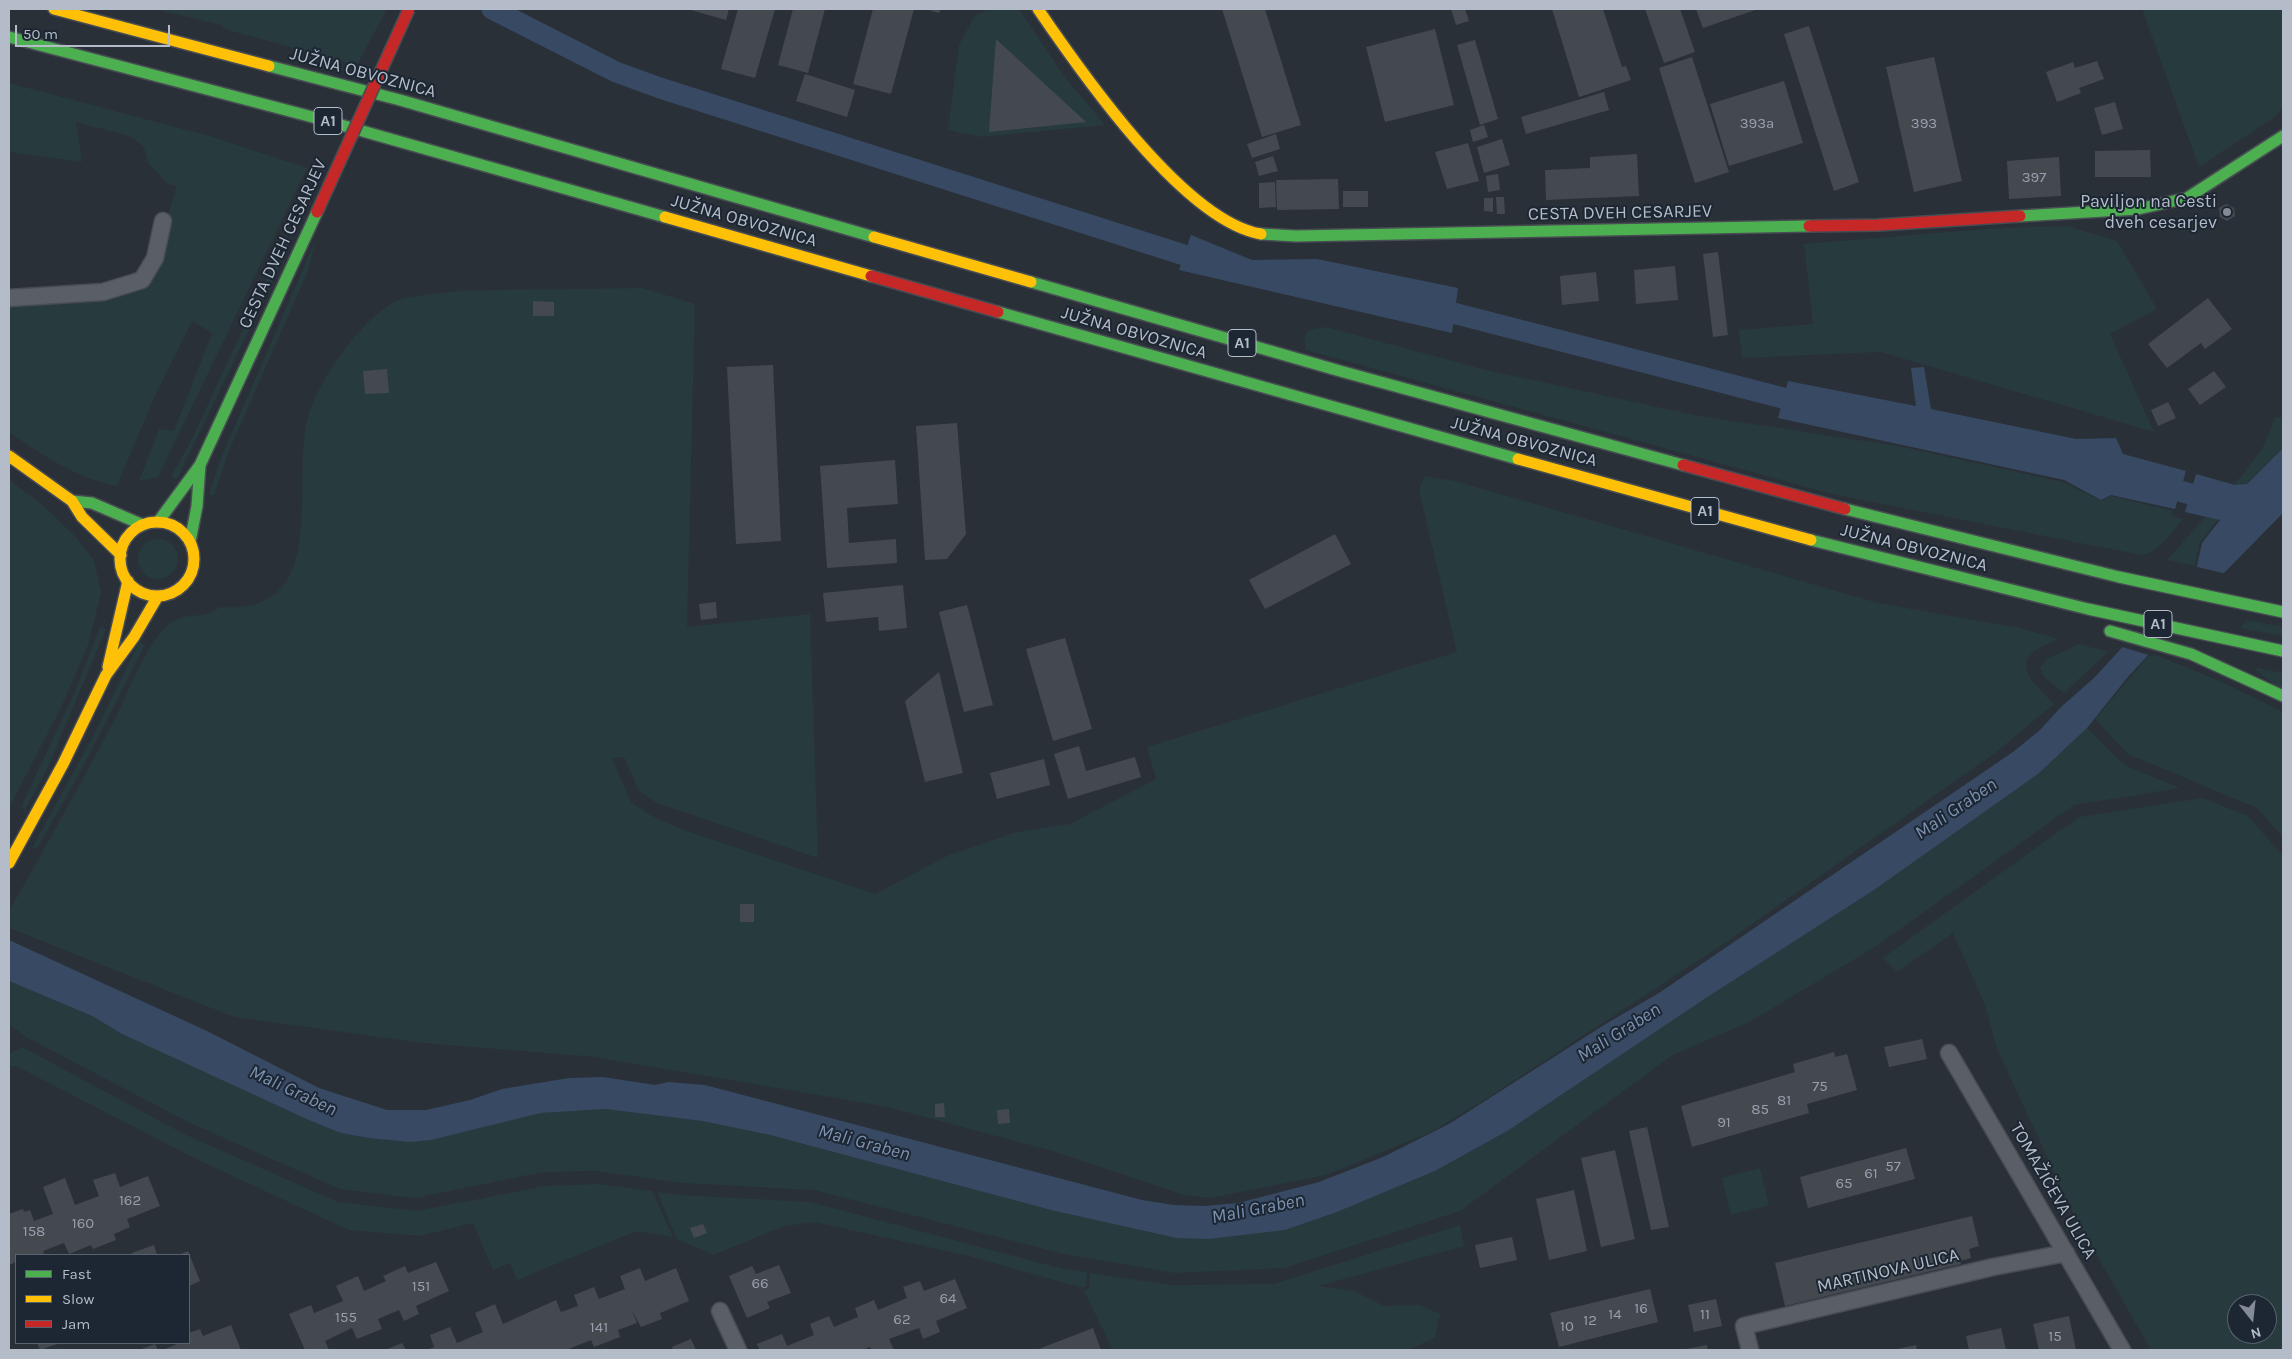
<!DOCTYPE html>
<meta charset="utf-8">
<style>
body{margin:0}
#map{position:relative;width:2292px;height:1359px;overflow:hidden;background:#2a3038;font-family:Karla,sans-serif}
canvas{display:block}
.frame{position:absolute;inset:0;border:10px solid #b4bcc9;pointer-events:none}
.legend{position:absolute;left:15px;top:1254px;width:175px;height:90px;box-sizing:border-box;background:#1d2633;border:1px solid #59626f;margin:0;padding:6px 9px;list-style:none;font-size:15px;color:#b4bcc9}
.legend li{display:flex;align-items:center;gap:10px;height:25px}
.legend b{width:25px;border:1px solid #59626f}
.north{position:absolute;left:2227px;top:1294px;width:50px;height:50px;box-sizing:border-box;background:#1d2633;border:1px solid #59626f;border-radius:50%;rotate:164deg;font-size:14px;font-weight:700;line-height:20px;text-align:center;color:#b4bcc9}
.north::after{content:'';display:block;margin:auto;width:18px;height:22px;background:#848b96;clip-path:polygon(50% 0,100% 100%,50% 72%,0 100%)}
.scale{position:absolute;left:15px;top:25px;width:155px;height:22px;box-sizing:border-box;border:2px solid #b4bcc9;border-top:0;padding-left:6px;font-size:15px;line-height:18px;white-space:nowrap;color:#b4bcc9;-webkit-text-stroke:4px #1d2633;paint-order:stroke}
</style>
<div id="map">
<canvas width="2292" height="1359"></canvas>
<div class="frame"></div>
<ul class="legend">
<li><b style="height:6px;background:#4caf50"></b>Fast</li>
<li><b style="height:6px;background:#ffc107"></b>Slow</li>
<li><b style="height:6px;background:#c62828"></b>Jam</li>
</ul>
<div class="north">N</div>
<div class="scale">50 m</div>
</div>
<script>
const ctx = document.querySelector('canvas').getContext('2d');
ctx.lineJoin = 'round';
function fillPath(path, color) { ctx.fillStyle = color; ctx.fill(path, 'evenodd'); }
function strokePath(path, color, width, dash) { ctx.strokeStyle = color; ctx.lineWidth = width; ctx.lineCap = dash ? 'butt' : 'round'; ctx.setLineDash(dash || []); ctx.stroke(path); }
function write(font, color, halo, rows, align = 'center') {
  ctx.font = font + ' Karla,sans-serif'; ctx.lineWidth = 4; ctx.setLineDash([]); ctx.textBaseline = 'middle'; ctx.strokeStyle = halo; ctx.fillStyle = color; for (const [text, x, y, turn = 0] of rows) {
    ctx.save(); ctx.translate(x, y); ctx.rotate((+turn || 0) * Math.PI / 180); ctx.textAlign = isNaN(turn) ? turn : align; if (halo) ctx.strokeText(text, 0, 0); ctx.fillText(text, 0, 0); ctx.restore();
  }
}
const green = new Path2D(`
 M 154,9 L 387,9 L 358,63 L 351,61 L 348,63 L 224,29 L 221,25 Z
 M 988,9 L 1019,9 L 1064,76 L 1105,125 L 982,137 L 948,130 L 959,45 L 974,17 Z
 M 2142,9 L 2283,9 L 2283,106 L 2276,116 L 2199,167 Z
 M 9,83 L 213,137 L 307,168 L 158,477 L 139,481 L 159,429 L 174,431 L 212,333 L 192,321 L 154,398 L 117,486 C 77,478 41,455 9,432 L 9,302 L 86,300 L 152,266 L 177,186 L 168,184 L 148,163 L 144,147 L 130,136 L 76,122 L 82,162 L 9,152 Z
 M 2067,226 L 2117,241 L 2157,309 L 2110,334 L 2154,432 L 1881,352 L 1742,358 L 1739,330 L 1813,324 L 1804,244 L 1998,228 Z
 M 294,232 L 261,305 L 177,479 L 171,477 L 192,439 L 277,256 Z
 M 316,239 L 308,271 L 228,453 L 214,496 L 209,494 L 221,458 Z
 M 642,288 L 695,304 L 687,627 L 810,614 L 818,858 L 657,803 L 639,791 L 624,757 L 612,758 L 631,802 L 650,815 L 681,829 L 875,894 L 949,855 L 1017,832 L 1070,824 L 1156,779 L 1147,747 L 1457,652 L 1419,490 L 1424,476 L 1455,481 L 1878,603 L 2019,628 L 2059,639 C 2051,643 2042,646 2035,651 C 2011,667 2042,691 2054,704 L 1995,753 L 1725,943 L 1486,1099 L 1431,1132 L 1326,1175 L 1209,1198 L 1184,1195 L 1056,1152 L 888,1107 L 595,1057 L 423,1043 L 234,1017 L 9,928 L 9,911 C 45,848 80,785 114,721 C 130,690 142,650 168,625 C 184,610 203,621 220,607 C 329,616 293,492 306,426 C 314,385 362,315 401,299 C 407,297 414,297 420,296 C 446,291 472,290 499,290 C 547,289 595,289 642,288 Z
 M 1326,327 L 1486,370 L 1699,416 L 1898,446 L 2063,482 L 2101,501 L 2111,496 L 2173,511 L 2172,516 L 2183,519 C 2172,531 2158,554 2141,555 L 1832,494 L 1306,350 L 1304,337 L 1309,330 Z
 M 2283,417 L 2283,448 L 2247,483 L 2199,544 L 2195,566 L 2167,560 L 2243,474 L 2263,447 L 2275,418 Z
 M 9,480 L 45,507 L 74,535 L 94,560 L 101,593 L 88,645 L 60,710 L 9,808 Z
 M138 559a20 20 0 1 1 40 0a20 20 0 1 1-40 0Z
 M 2247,620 L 2283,627 L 2283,636 L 2240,628 Z
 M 100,627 L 106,629 L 48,767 L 24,812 L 22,805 L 74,694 Z
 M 139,642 L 145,645 L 83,767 L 38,847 L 31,850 L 93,736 Z
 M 2079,644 L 2108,652 L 2064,693 L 2043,676 L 2040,667 L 2049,658 Z
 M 2151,653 L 2222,682 L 2283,712 L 2283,837 L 2257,808 L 2128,754 L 2095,719 Z
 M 2258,668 L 2283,673 L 2283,691 L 2254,669 Z
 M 2087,728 L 2124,765 L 2180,788 L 2074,805 L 1875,947 L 1751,1021 L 1671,1056 L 1460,1211 L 1284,1268 L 1175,1273 L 1064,1254 L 814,1190 L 683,1183 L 597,1171 L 543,1172 L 415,1198 L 340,1189 L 190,1123 L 26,1037 L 9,1024 L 9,981 L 92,1016 L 122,1034 L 341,1133 L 464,1132 L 541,1113 L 605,1109 L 702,1121 L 770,1135 L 1051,1210 L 1176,1238 L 1285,1230 L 1337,1212 L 1435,1171 L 1509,1130 L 1706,998 L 1874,890 L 2038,774 Z
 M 2203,798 L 2248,816 L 2283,856 L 2283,1350 L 2151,1350 L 2075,1217 L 1997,1049 L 1985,1005 L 1953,933 L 1897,972 L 1883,958 L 2079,817 ZM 2237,1304 L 2267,1304 L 2267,1334 L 2237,1334 Z
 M 22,1047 L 184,1134 L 338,1202 L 417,1211 L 545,1186 L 597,1184 L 652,1191 L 673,1237 L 644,1232 L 634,1232 L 517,1280 L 510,1263 L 493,1270 L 473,1223 L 420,1236 L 349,1230 L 198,1160 L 16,1066 L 9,1066 L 9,1054 Z
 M 1760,1168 L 1769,1205 L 1731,1215 L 1722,1178 Z
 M 657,1192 L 679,1195 L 810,1202 L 1063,1269 L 1087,1272 L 1086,1286 L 1083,1288 L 969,1256 L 815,1222 L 784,1226 L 713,1255 L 677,1239 Z
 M 1460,1225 L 1464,1246 L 1318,1286 L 1354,1291 L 1384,1306 L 1420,1305 L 1440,1314 L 1435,1338 L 1407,1350 L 1113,1350 L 1084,1291 L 1089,1288 L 1090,1273 L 1172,1285 L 1274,1284 Z`);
const water = new Path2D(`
 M 1191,235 L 1252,260 L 1317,259 L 1458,288 L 1452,333 L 1179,270 Z
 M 1924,367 L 1931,409 L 2076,439 L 2116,438 L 2123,454 L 2186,471 L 2175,509 L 2111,495 L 2101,500 L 2064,480 L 1778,418 L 1788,381 L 1916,406 L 1911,368 Z
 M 2283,448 L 2283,513 L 2225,572 L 2127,678 L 2087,728 L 2038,774 L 1874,890 L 1706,998 L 1509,1130 L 1435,1171 L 1337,1212 L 1285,1230 L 1209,1239 L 1176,1238 L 1051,1210 L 770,1135 L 702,1121 L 605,1109 L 541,1113 L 431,1140 L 411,1142 L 369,1138 L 341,1133 L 311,1121 L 122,1034 L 92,1016 L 9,981 L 9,940 L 207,1031 L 319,1088 L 387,1110 L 426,1110 L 470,1100 L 502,1089 L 569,1078 L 603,1077 L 655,1085 L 668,1082 L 705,1085 L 1142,1200 L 1174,1205 L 1204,1206 L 1238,1203 L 1319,1182 L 1383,1157 L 1449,1124 L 1604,1025 L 1659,993 L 2013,752 L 2040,730 L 2061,707 L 2094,678 L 2197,566 L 2202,543 L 2220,520 L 2185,512 L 2196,474 L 2235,485 L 2247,484 Z`);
const pier = new Path2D(`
 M 2193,566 L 2227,574 L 2152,656 L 2119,646 Z`);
const canal = new Path2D(`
 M 492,9 L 616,72 L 660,88 L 1184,255 L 1213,261
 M 1426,306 L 1810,405
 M 2154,484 L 2216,501`);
const building = new Path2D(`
 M 687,9 L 729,9 L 726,20 Z
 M 738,9 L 775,9 L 755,78 L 721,69 Z
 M 793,9 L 825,9 L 808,73 L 778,65 Z
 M 873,9 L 914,9 L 891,94 L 853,84 Z
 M 925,9 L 941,9 L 939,13 Z
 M 1222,9 L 1265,9 L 1301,125 L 1262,137 Z
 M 1451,9 L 1465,9 L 1469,21 L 1456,25 Z
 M 1552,9 L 1603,9 L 1622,67 L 1626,66 L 1631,80 L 1579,97 Z
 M 1645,9 L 1680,9 L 1695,52 L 1664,63 Z
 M 1696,9 L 1758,9 L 1703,28 Z
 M 1809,26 L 1859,182 L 1834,191 L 1784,34 Z
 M 1435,29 L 1454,105 L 1385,122 L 1366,47 Z
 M 996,39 L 1086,122 L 989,132 Z
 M 1475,40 L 1498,119 L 1480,125 L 1457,45 Z
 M 1692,57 L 1729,172 L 1695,183 L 1659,68 Z
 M 1934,57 L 1962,181 L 1914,192 L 1886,67 Z
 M 2097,61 L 2104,79 L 2079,88 L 2081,93 L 2057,102 L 2046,72 L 2073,62 L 2075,68 Z
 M 805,74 L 855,90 L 847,117 L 796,101 Z
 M 1784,81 L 1803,143 L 1729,166 L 1710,104 Z
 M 1604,92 L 1609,110 L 1526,134 L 1521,117 Z
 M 2115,102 L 2123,129 L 2102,135 L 2094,108 Z
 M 1484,125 L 1488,137 L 1473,142 L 1470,130 Z
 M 1276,134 L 1280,149 L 1252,158 L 1247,144 Z
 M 1502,139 L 1510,165 L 1484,173 L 1477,147 Z
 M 1468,143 L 1479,181 L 1447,189 L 1435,152 Z
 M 2150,150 L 2151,177 L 2095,177 L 2095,151 Z
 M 1637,154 L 1639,196 L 1546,200 L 1545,170 L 1590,168 L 1590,157 Z
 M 1273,156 L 1278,171 L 1259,176 L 1255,162 Z
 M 2059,157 L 2061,196 L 2009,199 L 2007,161 Z
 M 1498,174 L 1500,190 L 1488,192 L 1486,176 Z
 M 1338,179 L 1339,209 L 1277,210 L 1276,180 Z
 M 1275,182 L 1276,207 L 1259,208 L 1259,183 Z
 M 1343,191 L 1368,191 L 1368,207 L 1343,207 Z
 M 1496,197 L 1504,197 L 1505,214 L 1497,214 Z
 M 1484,198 L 1493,198 L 1493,212 L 1484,211 Z
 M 2226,204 L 2234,208 L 2235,216 L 2227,221 L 2220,217 L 2219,208 Z
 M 1718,252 L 1728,335 L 1713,337 L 1703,254 Z
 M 1675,266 L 1678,300 L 1636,304 L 1634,270 Z
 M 1596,272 L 1599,301 L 1562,305 L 1560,276 Z
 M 2208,298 L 2232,329 L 2205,349 L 2201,343 L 2167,368 L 2148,344 Z
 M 533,301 L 554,302 L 554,316 L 533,316 Z
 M 773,365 L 781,541 L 736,544 L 727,367 Z
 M 387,369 L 389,393 L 365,394 L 363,371 Z
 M 2214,371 L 2226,387 L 2200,405 L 2188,389 Z
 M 2168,402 L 2176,418 L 2158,426 L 2151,410 Z
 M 957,423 L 966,534 L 947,559 L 925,560 L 916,426 Z
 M 895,460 L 898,504 L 847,508 L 849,543 L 896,539 L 897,563 L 827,568 L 820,466 Z
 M 1335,534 L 1351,564 L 1265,609 L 1249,580 Z
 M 903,585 L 907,628 L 879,631 L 878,617 L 826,622 L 823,593 Z
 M 716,602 L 717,618 L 701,620 L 699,604 Z
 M 967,605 L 993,705 L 964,712 L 939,612 Z
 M 1065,638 L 1092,729 L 1053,741 L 1026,649 Z
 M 939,672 L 963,773 L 925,782 L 905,701 Z
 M 1079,746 L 1086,771 L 1135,757 L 1141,777 L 1068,799 L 1054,754 Z
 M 1044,759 L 1050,785 L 997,799 L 990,773 Z
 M 740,904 L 754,904 L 754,922 L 740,922 Z
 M 1922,1039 L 1927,1059 L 1889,1067 L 1884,1047 Z
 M 1834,1052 L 1835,1057 L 1847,1054 L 1857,1090 L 1807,1104 L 1809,1113 L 1692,1147 L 1681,1106 L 1795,1072 L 1793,1064 Z
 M 944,1103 L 945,1117 L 935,1117 L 935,1104 Z
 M 1009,1109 L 1010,1123 L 998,1124 L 997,1110 Z
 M 1647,1127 L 1669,1227 L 1651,1230 L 1629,1131 Z
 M 1906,1148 L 1915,1179 L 1808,1208 L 1800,1177 Z
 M 1615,1150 L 1635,1239 L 1601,1247 L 1581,1158 Z
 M 115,1173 L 120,1187 L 148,1176 L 160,1206 L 127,1219 L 130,1227 L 114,1234 L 116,1240 L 93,1249 L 91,1245 L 69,1254 L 64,1243 L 43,1251 L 44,1254 L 42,1255 L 16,1255 L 16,1262 L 9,1265 L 9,1214 L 23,1209 L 24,1212 L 30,1210 L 34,1221 L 53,1214 L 43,1187 L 65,1178 L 75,1205 L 99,1196 L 93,1180 Z
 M 1574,1190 L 1587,1251 L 1549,1260 L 1536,1199 Z
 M 1972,1216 L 1979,1246 L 1969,1249 L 1971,1258 L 1960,1261 L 1961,1264 L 1785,1306 L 1775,1263 Z
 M 703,1224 L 707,1233 L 694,1238 L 690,1228 Z
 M 1512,1237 L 1517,1260 L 1480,1268 L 1475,1245 Z
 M 154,1245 L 157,1255 L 133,1255 L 132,1253 Z
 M 188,1251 L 200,1281 L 189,1286 L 189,1255 L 178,1255 Z
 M 436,1262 L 449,1291 L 416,1306 L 419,1314 L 404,1321 L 399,1310 L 378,1319 L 382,1329 L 357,1339 L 352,1328 L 325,1341 L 329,1350 L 305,1350 L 289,1314 L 311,1305 L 314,1313 L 343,1301 L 336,1286 L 358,1276 L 364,1291 L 386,1281 L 383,1276 L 405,1266 L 408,1273 Z
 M 779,1265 L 791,1293 L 767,1302 L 770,1308 L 747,1318 L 729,1276 L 752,1266 L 756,1274 Z
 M 640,1268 L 645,1281 L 676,1268 L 689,1301 L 660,1313 L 662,1319 L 641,1327 L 632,1311 L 637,1323 L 618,1330 L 620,1337 L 594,1347 L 591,1340 L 566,1350 L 426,1350 L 434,1347 L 430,1335 L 450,1327 L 457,1343 L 483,1332 L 475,1313 L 495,1304 L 503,1324 L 556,1300 L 561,1312 L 578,1306 L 574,1295 L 594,1287 L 599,1299 L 625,1289 L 620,1276 Z
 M 955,1279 L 967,1308 L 936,1321 L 940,1332 L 923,1339 L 919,1328 L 889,1339 L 894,1350 L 872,1350 L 870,1347 L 862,1350 L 760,1350 L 757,1344 L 782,1334 L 787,1346 L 814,1335 L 810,1324 L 829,1316 L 834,1327 L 858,1317 L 855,1308 L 874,1300 L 878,1310 L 907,1298 L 903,1287 L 920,1281 L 924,1291 Z
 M 1650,1289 L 1658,1322 L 1559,1347 L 1550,1313 Z
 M 1716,1299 L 1722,1326 L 1694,1332 L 1688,1305 Z
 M 2069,1316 L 2076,1350 L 2039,1350 L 2033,1324 Z
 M 231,1325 L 241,1350 L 162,1350 L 180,1343 L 189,1343 L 189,1333 L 200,1329 L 203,1336 Z
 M 1093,1328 L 1101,1350 L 1036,1350 Z
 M 2001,1328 L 2006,1350 L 1969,1350 L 1966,1336 Z
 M 691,1339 L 696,1350 L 673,1350 L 672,1347 Z
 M 37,1343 L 60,1343 L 40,1350 Z
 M 402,1343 L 406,1350 L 385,1350 Z
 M 155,1344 L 158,1350 L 139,1350 Z
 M 1707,1345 L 1708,1350 L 1686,1350 L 1686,1349 Z
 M 1916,1345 L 1917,1350 L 1897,1350 L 1897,1349 Z`);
const street = new Path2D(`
 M 9,298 L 103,292 L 142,280 L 155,258 L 163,221
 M 1949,1053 L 2122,1350
 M 720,1311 L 738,1350
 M 1750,1350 L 1744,1326 L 1993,1267 L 2066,1253`);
const fast = new Path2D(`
 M 9,37 L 320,119 L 665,217
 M 269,66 L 400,100 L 874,237
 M 2020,216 L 2138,209 L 2187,198 L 2283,136
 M 1261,234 L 1296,236 L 1809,226
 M 1031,282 L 1340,371 L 1683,465
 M 998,312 L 1518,459
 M 72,501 L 92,503 L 143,525
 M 1845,509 L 2119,577 L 2283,612
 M 158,522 L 200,465 L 317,212
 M 1811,540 L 2088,609 L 2283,651
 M 190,542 L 197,506 L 200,465
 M 2110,631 L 2191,654 L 2283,696`);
const slow = new Path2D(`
 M 54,9 L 269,66
 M 1038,9 C 1081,72 1184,221 1261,234
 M 665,217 L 871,276
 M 874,237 L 1031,282
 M 9,456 L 72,501 L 82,517 L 121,555
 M 1518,459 L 1811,540
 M120 559a37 37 0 1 1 74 0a37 37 0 1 1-74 0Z
 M 108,667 L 128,581
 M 9,863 L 63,764 L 106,675 L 134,637 L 158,596`);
const jam = new Path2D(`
 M 1809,226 L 1878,225 L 2020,216
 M 871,276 L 998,312
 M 1683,465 L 1845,509`);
const jamBridge = new Path2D(`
 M 317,212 L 409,9`);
const markers = [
 [2227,212,5,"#848b96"]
];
const numberNames = [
 ["393a",1757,124],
 ["393",1924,124],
 ["397",2034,178],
 ["75",1820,1087],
 ["81",1784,1101],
 ["85",1760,1110],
 ["91",1724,1123],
 ["57",1893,1167],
 ["61",1871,1174],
 ["65",1844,1184],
 ["162",130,1201],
 ["160",83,1224],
 ["158",34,1232],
 ["66",760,1284],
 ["151",421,1287],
 ["64",948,1299],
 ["16",1641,1309],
 ["14",1615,1315],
 ["11",1705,1315],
 ["155",346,1318],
 ["62",902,1320],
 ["12",1590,1321],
 ["10",1567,1327],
 ["141",599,1328],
 ["15",2055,1337]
];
const shields = [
 [328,121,28],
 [1242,343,28],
 [1705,511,28],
 [2158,624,28]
];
const shieldNames = [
 ["A1",328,121],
 ["A1",1242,343],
 ["A1",1705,511],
 ["A1",2158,624]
];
const streetNames = [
 ["JUŽNA OBVOZNICA",363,73,15],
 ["CESTA DVEH CESARJEV",1620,213,-1],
 ["JUŽNA OBVOZNICA",744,221,16],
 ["CESTA DVEH CESARJEV",283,244,-65],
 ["JUŽNA OBVOZNICA",1134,333,16],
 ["JUŽNA OBVOZNICA",1524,442,15],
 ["JUŽNA OBVOZNICA",1914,548,14],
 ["TOMAŽIČEVA ULICA",2053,1191,60],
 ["MARTINOVA ULICA",1888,1271,-13]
];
const poiNames = [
 ["Paviljon na Cesti",2217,202],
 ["dveh cesarjev",2217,223]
];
const waterNames = [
 ["Mali Graben",1956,809,-34],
 ["Mali Graben",1619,1033,-32],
 ["Mali Graben",293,1091,25],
 ["Mali Graben",864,1143,15],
 ["Mali Graben",1258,1209,-11]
];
fillPath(green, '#273a3e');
fillPath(water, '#384963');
fillPath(pier, '#2a3038');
strokePath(canal, '#384963', 21);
fillPath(building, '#444950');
strokePath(street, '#484c53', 19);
strokePath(fast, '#484c53', 14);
strokePath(slow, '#484c53', 14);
strokePath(jam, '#484c53', 14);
strokePath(street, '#5a5e66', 16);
strokePath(fast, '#4caf50', 11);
strokePath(slow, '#ffc107', 11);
strokePath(jam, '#c62828', 11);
strokePath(jamBridge, '#484c53', 14, []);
strokePath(jamBridge, '#c62828', 11);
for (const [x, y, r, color] of markers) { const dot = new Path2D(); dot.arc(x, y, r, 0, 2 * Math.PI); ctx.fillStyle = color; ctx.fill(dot); strokePath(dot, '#1d2633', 2); }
write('15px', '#989fab', null, numberNames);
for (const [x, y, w] of shields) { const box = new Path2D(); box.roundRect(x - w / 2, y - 13.5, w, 27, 4); ctx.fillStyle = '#1d2633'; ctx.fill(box); strokePath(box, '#b4bcc9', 1); }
write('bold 16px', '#b4bcc9', null, shieldNames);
write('18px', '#b4bcc9', '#1d2633', streetNames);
write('18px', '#b4bcc9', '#1d2633', poiNames, 'right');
write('italic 19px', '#7c92b1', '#1d2633', waterNames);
</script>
